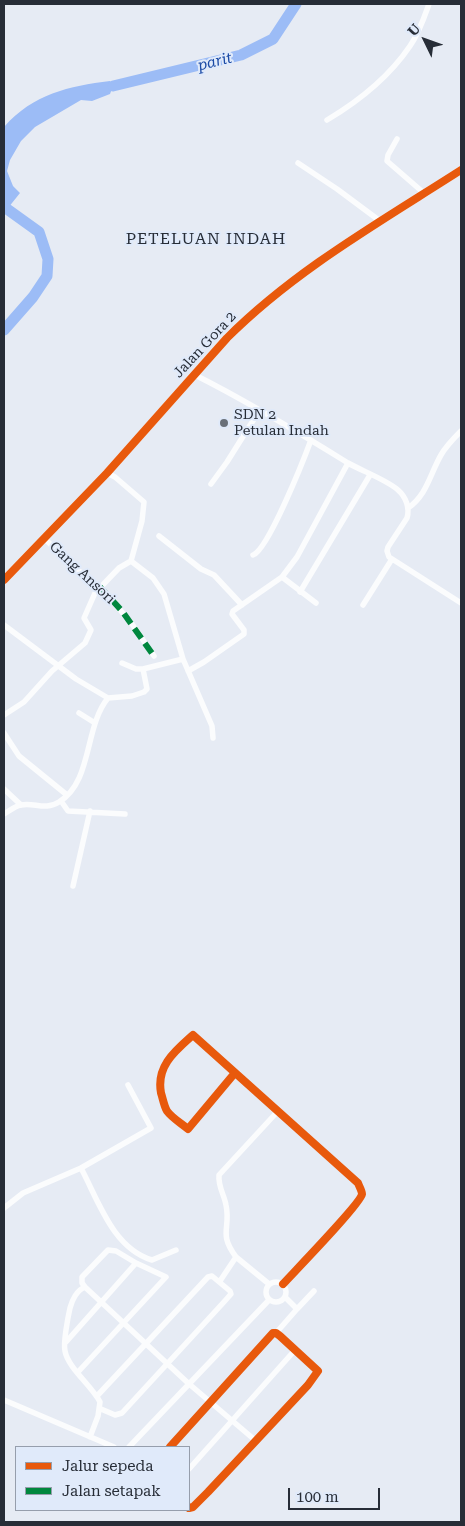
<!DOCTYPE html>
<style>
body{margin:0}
#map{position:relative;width:465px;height:1526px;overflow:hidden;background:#e6ebf4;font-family:"Roboto Serif",serif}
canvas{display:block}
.frame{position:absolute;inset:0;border:5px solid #272d37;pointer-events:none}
.legend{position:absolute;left:15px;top:1446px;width:175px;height:65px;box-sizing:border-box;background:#e0eafa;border:1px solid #969eac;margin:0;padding:6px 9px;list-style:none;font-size:15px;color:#272d37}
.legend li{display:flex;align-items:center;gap:10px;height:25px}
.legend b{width:25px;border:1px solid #969eac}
.north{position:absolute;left:400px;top:15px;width:50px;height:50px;-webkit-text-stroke:4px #e0eafa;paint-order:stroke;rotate:312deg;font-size:14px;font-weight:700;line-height:20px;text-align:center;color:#272d37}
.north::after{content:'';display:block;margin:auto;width:18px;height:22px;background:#272d37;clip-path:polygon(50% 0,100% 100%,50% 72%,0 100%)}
.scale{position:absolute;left:288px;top:1488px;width:92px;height:22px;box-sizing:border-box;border:2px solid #272d37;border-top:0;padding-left:6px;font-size:15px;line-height:18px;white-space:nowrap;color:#272d37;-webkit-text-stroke:4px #e0eafa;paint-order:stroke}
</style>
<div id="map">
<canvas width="465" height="1526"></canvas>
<div class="frame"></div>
<ul class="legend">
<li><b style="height:6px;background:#e8590c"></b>Jalur sepeda</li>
<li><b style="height:6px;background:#00873e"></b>Jalan setapak</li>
</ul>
<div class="north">U</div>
<div class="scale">100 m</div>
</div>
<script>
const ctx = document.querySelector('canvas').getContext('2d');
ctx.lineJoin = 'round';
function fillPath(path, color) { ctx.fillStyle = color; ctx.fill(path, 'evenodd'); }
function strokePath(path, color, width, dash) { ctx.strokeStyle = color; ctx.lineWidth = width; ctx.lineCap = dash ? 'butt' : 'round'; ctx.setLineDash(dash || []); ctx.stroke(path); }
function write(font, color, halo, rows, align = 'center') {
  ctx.font = font + ' "Roboto Serif",serif'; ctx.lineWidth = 4; ctx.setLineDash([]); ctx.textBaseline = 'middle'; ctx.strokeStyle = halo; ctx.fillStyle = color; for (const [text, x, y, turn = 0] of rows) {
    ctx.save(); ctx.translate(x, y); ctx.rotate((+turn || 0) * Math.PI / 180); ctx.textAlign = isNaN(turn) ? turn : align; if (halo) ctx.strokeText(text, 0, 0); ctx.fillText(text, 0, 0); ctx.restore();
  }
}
const water = new Path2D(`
 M 110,81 L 113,86 L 110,94 L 92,101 L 81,100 L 35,127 L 21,141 L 10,160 L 7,171 L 13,186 L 20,193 L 4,213 L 4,127 C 33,94 69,86 110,81 Z`);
const river = new Path2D(`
 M 113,86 L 241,55 L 273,39 L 296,4
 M 4,330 L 33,297 L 47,276 L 48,259 L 39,232 L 7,209`);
const minor = new Path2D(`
 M 327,120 C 359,101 389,77 410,46 C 419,33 424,18 429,4
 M 397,139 L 388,155 L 387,161 L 425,194
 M 298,163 L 337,189 L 380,221
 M 195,375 C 247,401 298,432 348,463 C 362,471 387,480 398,490 C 406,497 410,508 407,518 L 388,547 L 387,551 L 389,557 L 461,603
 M 211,484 L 227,462 L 254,419 L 261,412
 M 408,508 C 427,495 430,474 441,455 C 446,446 454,438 461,431
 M 159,536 L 201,569 L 214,575 L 242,605
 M 45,539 L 75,568 L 100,587 L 110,598 L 132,624 L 154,656
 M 253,555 C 268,550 304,459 311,440
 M 131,561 L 153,578 L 164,594 L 183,659 L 212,726 L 213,738
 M 282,577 L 297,557 L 348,463
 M 300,592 L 370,475
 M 363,605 L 392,559
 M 4,625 L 76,679 L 108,698 L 132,696 L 144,692 L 147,689 L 143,669 L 183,659
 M 122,663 L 136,669 L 143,669
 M 188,671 L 204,662 L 244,634 L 244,630 L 232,614 L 233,611 L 282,577 L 316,603
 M 79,713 L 95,723
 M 4,715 L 24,702 L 52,671 L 85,643 L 91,630 L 84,618 L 95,593 L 119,568 L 131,561 L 142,521 L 144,502 L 115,477 L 107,473
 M 4,733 L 19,756 L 67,795
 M 4,789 L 21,805
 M 61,801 L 68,811 L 125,814
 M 4,814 C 9,811 15,806 21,805 C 34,802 45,811 59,802 C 93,781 84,727 108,698
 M 73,886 L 90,811
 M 234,1074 L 188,1129 C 181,1123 172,1118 167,1111 C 164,1106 163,1099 161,1093 C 156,1066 175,1051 193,1035 L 358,1183 C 359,1186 362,1191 362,1194 C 361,1203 294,1272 283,1284
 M 81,1168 C 99,1202 113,1248 152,1260 L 176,1250
 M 4,1208 L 23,1193 L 81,1168 L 151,1128 L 128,1085
 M 236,1257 C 218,1233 231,1229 226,1205 C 224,1194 218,1187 219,1175 L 278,1111
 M 220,1281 L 236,1257 L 269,1284
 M266 1292a10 10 0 1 1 20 0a10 10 0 1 1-20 0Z
 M 297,1309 L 314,1291
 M 276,1333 L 297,1309 L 285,1297
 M 66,1342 L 136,1263
 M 78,1372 L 166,1277 L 136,1263 L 116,1251 L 108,1250 L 82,1277 L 82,1283 L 85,1287
 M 97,1396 L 208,1277 L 212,1276 L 230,1291 L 231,1294 L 223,1303 L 122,1413 L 115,1415 L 101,1409
 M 4,1400 L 114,1447
 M 90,1437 L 98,1416 L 100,1402 C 92,1386 68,1368 65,1351 C 63,1343 68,1317 70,1308 C 72,1300 77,1290 85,1287 L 188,1383 L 256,1441
 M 129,1447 L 269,1300
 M 170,1447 L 273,1333 L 276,1333 L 280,1336 L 318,1371 L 308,1385 L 208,1492 L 193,1507 L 189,1508
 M 189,1469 L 295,1350`);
const tertiary = new Path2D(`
 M 4,580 L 107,473 L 227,338 C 295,270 380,222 461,170`);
const quiet = new Path2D(`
 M 100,587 L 122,611 L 154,656`);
const cycleway = new Path2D(`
 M 4,580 L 107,473 L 227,338 C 295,270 380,222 461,170
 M 234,1074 L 188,1129 C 181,1123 172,1118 167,1111 C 164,1106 163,1099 161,1093 C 156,1066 175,1051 193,1035 L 358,1183 C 359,1186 362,1191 362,1194 C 361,1203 294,1272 283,1284
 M 170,1447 L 273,1333 L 276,1333 L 280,1336 L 318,1371 L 308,1385 L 208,1492 L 193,1507 L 189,1508`);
const markers = [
 [224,423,5,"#6a7079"]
];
const streetNames = [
 ["Jalan Gora 2",205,345,-47],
 ["Gang Ansori",82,573,43]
];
const poiNames = [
 ["SDN 2",234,415],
 ["Petulan Indah",234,431]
];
const waterNames = [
 ["parit",215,62,-14]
];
const quarterNames = [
 ["PETELUAN INDAH",206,239]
];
fillPath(water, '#9cbcf6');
strokePath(river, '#9cbcf6', 11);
strokePath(minor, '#fbfcfd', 5.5);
strokePath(tertiary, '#fbfcfd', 8);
strokePath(quiet, '#00873e', 6, [12, 6]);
strokePath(cycleway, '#e8590c', 8);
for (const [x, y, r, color] of markers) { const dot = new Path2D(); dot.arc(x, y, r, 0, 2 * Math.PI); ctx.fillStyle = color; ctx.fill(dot); strokePath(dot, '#e0eafa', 2); }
write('14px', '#272d37', '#e0eafa', streetNames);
write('14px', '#272d37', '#e0eafa', poiNames, 'left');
write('italic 15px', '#1b4aa5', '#e0eafa', waterNames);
ctx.letterSpacing = '1px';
write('16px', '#272d37', '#e0eafa', quarterNames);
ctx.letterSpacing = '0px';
</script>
